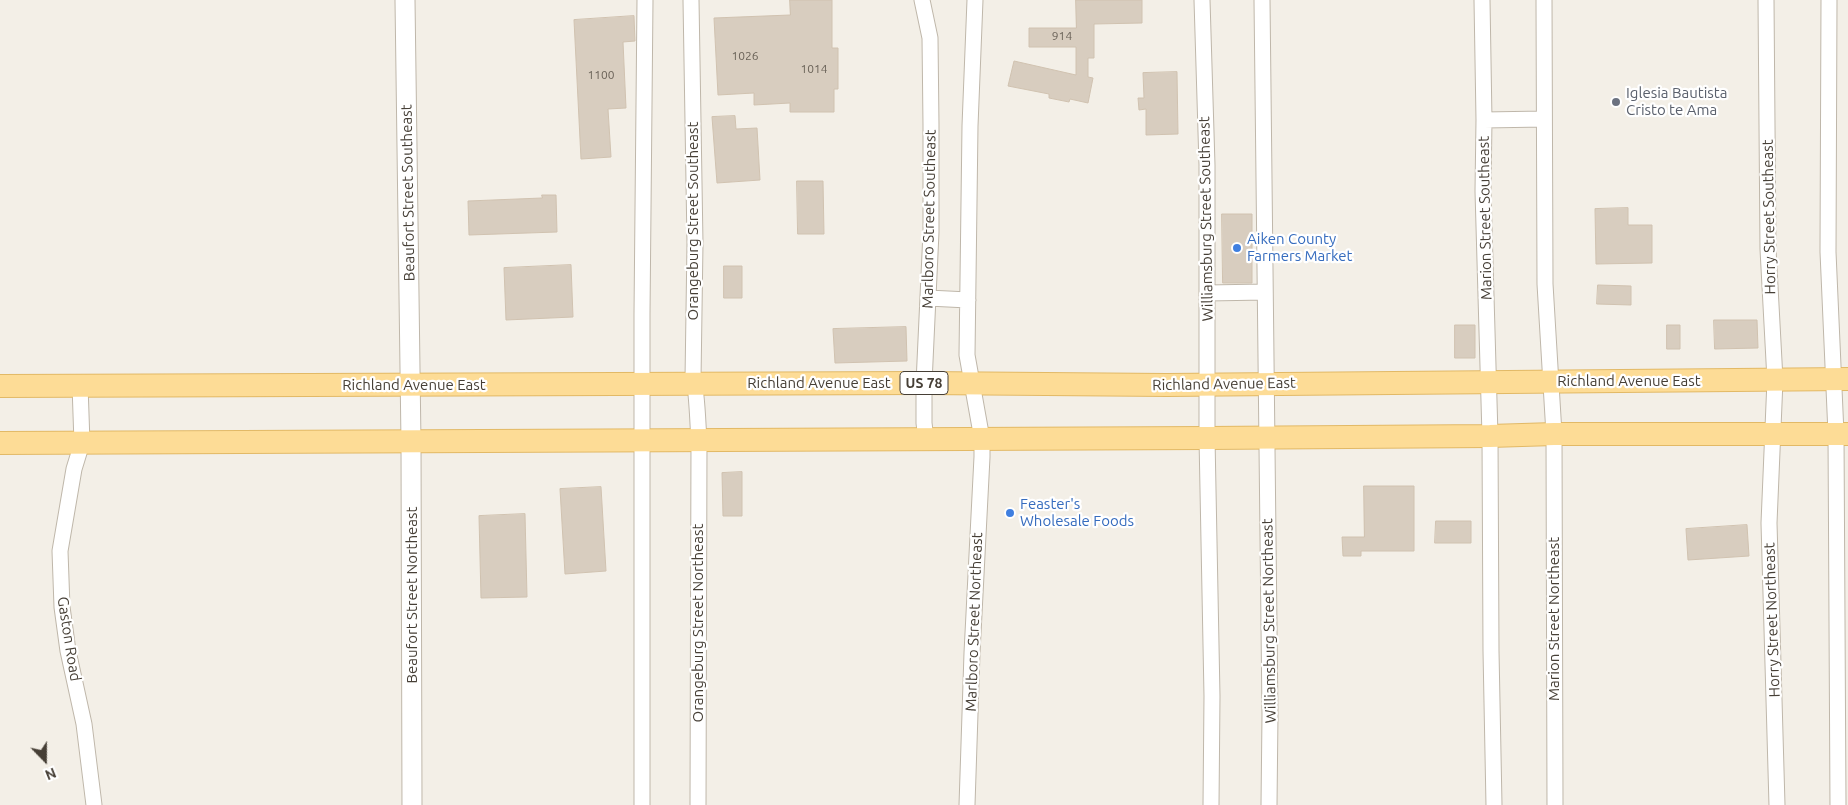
<!DOCTYPE html>
<style>
body{margin:0}
#map{position:relative;width:1848px;height:805px;overflow:hidden;background:#f3efe7;font-family:Ubuntu,sans-serif}
canvas{display:block}
.north{position:absolute;left:20px;top:735px;width:50px;height:50px;-webkit-text-stroke:4px #fff;paint-order:stroke;rotate:158deg;font-size:14px;font-weight:700;line-height:20px;text-align:center;color:#463f36}
.north::after{content:'';display:block;margin:auto;width:18px;height:22px;background:#463f36;clip-path:polygon(50% 0,100% 100%,50% 72%,0 100%)}
</style>
<div id="map">
<canvas width="1848" height="805"></canvas>
<div class="north">N</div>
</div>
<script>
const ctx = document.querySelector('canvas').getContext('2d');
ctx.lineJoin = 'round';
function fillPath(path, color) { ctx.fillStyle = color; ctx.fill(path, 'evenodd'); }
function strokePath(path, color, width, dash) { ctx.strokeStyle = color; ctx.lineWidth = width; ctx.lineCap = dash ? 'butt' : 'round'; ctx.setLineDash(dash || []); ctx.stroke(path); }
function write(font, color, halo, rows, align = 'center') {
  ctx.font = font + ' Ubuntu,sans-serif'; ctx.lineWidth = 4.5; ctx.setLineDash([]); ctx.textBaseline = 'middle'; ctx.strokeStyle = halo; ctx.fillStyle = color; for (const [text, x, y, turn = 0] of rows) {
    ctx.save(); ctx.translate(x, y); ctx.rotate((+turn || 0) * Math.PI / 180); ctx.textAlign = isNaN(turn) ? turn : align; if (halo) ctx.strokeText(text, 0, 0); ctx.fillText(text, 0, 0); ctx.restore();
  }
}
const building = new Path2D(`
 M 790,0 L 832,0 L 832,48 L 838,48 L 838,89 L 834,89 L 834,112 L 790,112 L 790,103 L 754,105 L 754,93 L 718,95 L 714,18 L 790,15 Z
 M 1076,0 L 1142,0 L 1142,23 L 1094,24 L 1094,58 L 1088,58 L 1088,77 L 1093,78 L 1088,103 L 1070,99 L 1069,102 L 1049,98 L 1049,94 L 1008,86 L 1014,61 L 1076,75 L 1076,47 L 1029,47 L 1029,28 L 1076,28 Z
 M 634,16 L 635,41 L 623,42 L 626,108 L 608,109 L 611,157 L 581,159 L 574,20 Z
 M 1177,72 L 1178,134 L 1146,135 L 1146,109 L 1139,110 L 1138,98 L 1144,98 L 1143,73 Z
 M 735,116 L 736,129 L 757,128 L 760,180 L 717,183 L 712,117 Z
 M 797,181 L 823,181 L 824,234 L 798,234 Z
 M 542,195 L 556,195 L 557,232 L 469,235 L 468,201 L 542,198 Z
 M 1628,208 L 1628,225 L 1652,225 L 1652,263 L 1596,264 L 1595,209 Z
 M 1222,214 L 1252,214 L 1252,283 L 1223,283 Z
 M 571,265 L 573,317 L 506,320 L 504,268 Z
 M 724,266 L 742,266 L 742,298 L 724,298 Z
 M 1598,285 L 1631,286 L 1631,305 L 1597,304 Z
 M 1714,320 L 1757,320 L 1758,348 L 1715,349 Z
 M 1455,325 L 1475,325 L 1475,358 L 1455,358 Z
 M 1667,325 L 1680,325 L 1680,349 L 1667,349 Z
 M 906,327 L 907,361 L 835,363 L 833,329 Z
 M 742,472 L 742,516 L 723,516 L 722,473 Z
 M 1364,486 L 1414,486 L 1414,551 L 1361,551 L 1361,556 L 1343,556 L 1342,537 L 1364,537 Z
 M 601,487 L 606,571 L 565,574 L 560,489 Z
 M 525,514 L 527,597 L 481,598 L 479,516 Z
 M 1436,521 L 1471,521 L 1471,543 L 1435,543 Z
 M 1747,525 L 1749,556 L 1688,560 L 1686,529 Z`);
const minor = new Path2D(`
 M 691,0 L 695,243 L 693,379 C 697,386 698,429 699,441 L 698,805
 M 922,0 L 930,38 L 931,125 L 931,232 L 924,383 L 924,423 L 926,439
 M 1202,0 L 1207,165 L 1207,438 L 1212,696 L 1211,805
 M 1262,0 L 1270,715 L 1269,805
 M 1482,0 L 1484,120 L 1483,191 L 1490,436 L 1491,651 L 1494,805
 M 1544,0 L 1545,284 L 1554,434 L 1555,805
 M 1766,0 L 1768,249 L 1775,380 L 1769,523 L 1777,805
 M 1829,0 L 1828,252 L 1836,434 L 1838,805
 M 1484,120 L 1544,119
 M 1207,293 L 1265,292
 M 928,298 L 968,300
 M 80,385 L 82,443 L 74,469 L 60,551 L 62,607 L 68,651 L 84,724 L 94,805
 M 642,805 L 642,314 L 645,0
 M 967,805 L 972,653 L 982,457 L 982,439 L 967,355 L 970,126 L 975,0`);
const tertiary = new Path2D(`
 M 405,0 L 411,442 L 412,805`);
const primary = new Path2D(`
 M 0,386 L 924,383 L 1167,385 L 1848,379
 M 0,443 L 1207,438 L 1490,436 L 1554,434 L 1848,434`);
const markers = [
 [1616,102,5,"#6b7280"],
 [1237,248,5,"#3f7fe0"],
 [1010,513,5,"#3f7fe0"]
];
const numberNames = [
 ["914",1062,36],
 ["1026",745,56],
 ["1014",814,69],
 ["1100",601,75]
];
const shields = [
 [924,383,48]
];
const shieldNames = [
 ["US 78",924,383]
];
const worshipNames = [
 ["Iglesia Bautista",1626,93],
 ["Cristo te Ama",1626,110]
];
const streetNames = [
 ["Beaufort Street Southeast",408,193,-91],
 ["Horry Street Southeast",1769,217,-91],
 ["Marion Street Southeast",1485,218,-91],
 ["Marlboro Street Southeast",929,219,-89],
 ["Williamsburg Street Southeast",1206,219,-91],
 ["Orangeburg Street Southeast",693,221,-90],
 ["Richland Avenue East",1629,381],
 ["Richland Avenue East",819,383],
 ["Richland Avenue East",1224,384,-1],
 ["Richland Avenue East",414,385],
 ["Beaufort Street Northeast",412,595,-90],
 ["Marion Street Northeast",1554,619,-90],
 ["Horry Street Northeast",1772,620,-92],
 ["Williamsburg Street Northeast",1269,621,-91],
 ["Marlboro Street Northeast",974,622,-88],
 ["Orangeburg Street Northeast",698,623,-90],
 ["Gaston Road",69,639,81]
];
const shopNames = [
 ["Aiken County",1247,239],
 ["Farmers Market",1247,256],
 ["Feaster's",1020,504],
 ["Wholesale Foods",1020,521]
];
fillPath(building, '#d8cdbf');
strokePath(building, '#d0c2b0', 1);
strokePath(minor, '#bfb7aa', 17);
strokePath(tertiary, '#bfb7aa', 21);
strokePath(primary, '#e2b966', 24);
strokePath(minor, '#fff', 15);
strokePath(tertiary, '#fff', 19);
strokePath(primary, '#fddc96', 22);
for (const [x, y, r, color] of markers) { const dot = new Path2D(); dot.arc(x, y, r, 0, 2 * Math.PI); ctx.fillStyle = color; ctx.fill(dot); strokePath(dot, '#fff', 2); }
write('12px', '#6a6258', null, numberNames);
for (const [x, y, w] of shields) { const box = new Path2D(); box.roundRect(x - w / 2, y - 11.5, w, 23, 4); ctx.fillStyle = '#fff'; ctx.fill(box); strokePath(box, '#463f36', 1); }
write('bold 14px', '#463f36', null, shieldNames);
write('15px', '#5b616d', '#fff', worshipNames, 'left');
write('15px', '#463f36', '#fff', streetNames);
write('15px', '#366cbe', '#fff', shopNames, 'left');
</script>
